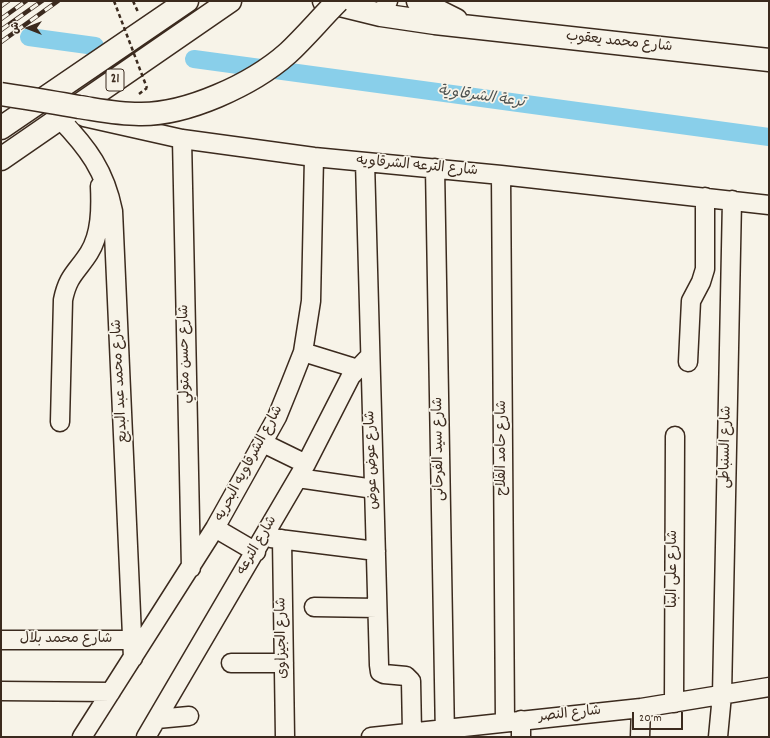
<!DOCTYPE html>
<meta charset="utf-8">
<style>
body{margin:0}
#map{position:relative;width:770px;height:738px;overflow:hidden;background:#f7f3e8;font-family:Dekko,"Playpen Sans Arabic",sans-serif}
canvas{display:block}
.frame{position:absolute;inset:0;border:2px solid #3b2a1e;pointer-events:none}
.north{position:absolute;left:8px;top:8px;width:40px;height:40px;-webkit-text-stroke:3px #f7f3e8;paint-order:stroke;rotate:270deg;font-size:11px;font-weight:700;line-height:16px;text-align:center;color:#3b2a1e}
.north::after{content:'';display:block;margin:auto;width:14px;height:18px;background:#3b2a1e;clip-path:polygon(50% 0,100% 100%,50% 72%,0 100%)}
.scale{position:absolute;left:632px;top:712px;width:51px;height:18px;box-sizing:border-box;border:2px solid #3b2a1e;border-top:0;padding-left:5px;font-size:12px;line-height:14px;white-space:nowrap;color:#3b2a1e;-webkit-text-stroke:3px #f7f3e8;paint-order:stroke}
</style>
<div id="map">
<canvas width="770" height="738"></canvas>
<div class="frame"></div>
<div class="north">ش</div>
<div class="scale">20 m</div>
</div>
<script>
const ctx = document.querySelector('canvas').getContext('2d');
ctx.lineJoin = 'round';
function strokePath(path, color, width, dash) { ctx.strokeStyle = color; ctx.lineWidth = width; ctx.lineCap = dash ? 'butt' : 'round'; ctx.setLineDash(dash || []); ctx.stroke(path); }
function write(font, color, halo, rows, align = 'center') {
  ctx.font = font + ' Dekko,"Playpen Sans Arabic",sans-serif'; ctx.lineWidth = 3.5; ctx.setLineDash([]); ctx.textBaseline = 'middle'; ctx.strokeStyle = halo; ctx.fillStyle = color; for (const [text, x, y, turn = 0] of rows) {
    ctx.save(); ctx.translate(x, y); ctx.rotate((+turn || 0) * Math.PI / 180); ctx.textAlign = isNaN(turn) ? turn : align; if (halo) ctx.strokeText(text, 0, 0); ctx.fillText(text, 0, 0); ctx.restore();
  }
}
const canal = new Path2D(`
 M 29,37 L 95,46
 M 194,59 L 769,137`);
const path = new Path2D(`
 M 133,1 L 138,12
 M 139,94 L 147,88`);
const minor = new Path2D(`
 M 381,15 L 388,1
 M 84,117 L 182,139 L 314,157 L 501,175 L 769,205
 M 60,119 C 88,148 105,171 113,211 L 133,658
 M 182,139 L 191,568
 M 365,162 L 379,665 L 380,672 L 384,674 L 406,676 L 411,681 L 412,732
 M 435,168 L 445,737
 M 501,175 L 505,722
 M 303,352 L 358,369
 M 688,362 L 691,301 L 701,282 L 705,269 L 705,197
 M 60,422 L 63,300 C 68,275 77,272 89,253 C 101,234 101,208 100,186
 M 263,443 L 306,464
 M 298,478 L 374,489
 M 215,528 L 256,552
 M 271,538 L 376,551
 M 282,539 L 285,737
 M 314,607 L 377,608
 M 1,640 L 132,640
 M 231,663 L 284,663
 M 1,691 L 111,692
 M 674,703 L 675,436
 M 157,719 L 189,716
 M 82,737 L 215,528 L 277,417 L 290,385 L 303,352 L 311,301 L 314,157
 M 146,737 L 306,464 L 351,376 L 370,356
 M 371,737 L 641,708 L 769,687
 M 521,737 L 521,720
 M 640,737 L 641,708
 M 718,737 L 722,695 L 732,200`);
const major = new Path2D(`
 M 324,1 L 381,15 L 435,23 L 769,60
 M 418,1 L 456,20`);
const highway = new Path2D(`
 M 1,128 L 187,1
 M 1,159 L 230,1`);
const rail = new Path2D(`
 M 1,6 L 8,1
 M 1,19 L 26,1
 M 1,30 L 42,1
 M 1,42 L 58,1`);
const pathBridge = new Path2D(`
 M 114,1 L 147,88`);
const highwayBridge = new Path2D(`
 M 1,94 C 27,98 53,102 79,107 C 99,110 118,114 139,114 C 186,115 252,85 288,53 C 305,37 321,18 338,1`);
const shields = [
 [115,80,18]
];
const shieldNames = [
 ["21",115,80]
];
const streetNames = [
 ["شارع محمد يعقوب",619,43,6],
 ["شارع الترعه الشرقاويه",417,167,5],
 ["شارع حسن متولي",186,354,-91],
 ["شارع محمد عبد البديع",121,381,-93],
 ["شارع السنباطى",727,447,-89],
 ["شارع حامد الفلاح",503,448,-90],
 ["شارع سيد الفرحانى",440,449,-91],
 ["شارع عوض عوض",373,460,-92],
 ["شارع الشرقاويه البحريه",250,464,-62],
 ["شارع الترعه",258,546,-60],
 ["شارع على البنا",674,569,-90],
 ["شارع الجيزاوى",283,638,-91],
 ["شارع محمد بلال",66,640],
 ["شارع النصر",570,715,-6]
];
const waterNames = [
 ["ترعة الشرقاوية",481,98,8]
];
strokePath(canal, '#89cfea', 18);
strokePath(minor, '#3b2a1e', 21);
strokePath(major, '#3b2a1e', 25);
strokePath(highway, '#3b2a1e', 25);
strokePath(path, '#3b2a1e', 2.5, [4, 3]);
strokePath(minor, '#f7f3e8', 18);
strokePath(major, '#f7f3e8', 22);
strokePath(highway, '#f7f3e8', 22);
strokePath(rail, '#3b2a1e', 4.5);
strokePath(rail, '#f7f3e8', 3, [9]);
strokePath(highwayBridge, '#3b2a1e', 25, []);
strokePath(pathBridge, '#3b2a1e', 2.5, [4, 3]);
strokePath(highwayBridge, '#f7f3e8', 22);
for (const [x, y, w] of shields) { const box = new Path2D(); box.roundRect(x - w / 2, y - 11, w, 22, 3); ctx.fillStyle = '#f7f3e8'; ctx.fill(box); strokePath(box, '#3b2a1e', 1); }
write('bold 13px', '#3b2a1e', null, shieldNames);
write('14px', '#3b2a1e', '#f7f3e8', streetNames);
write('italic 15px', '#4e5351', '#f7f3e8', waterNames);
</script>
